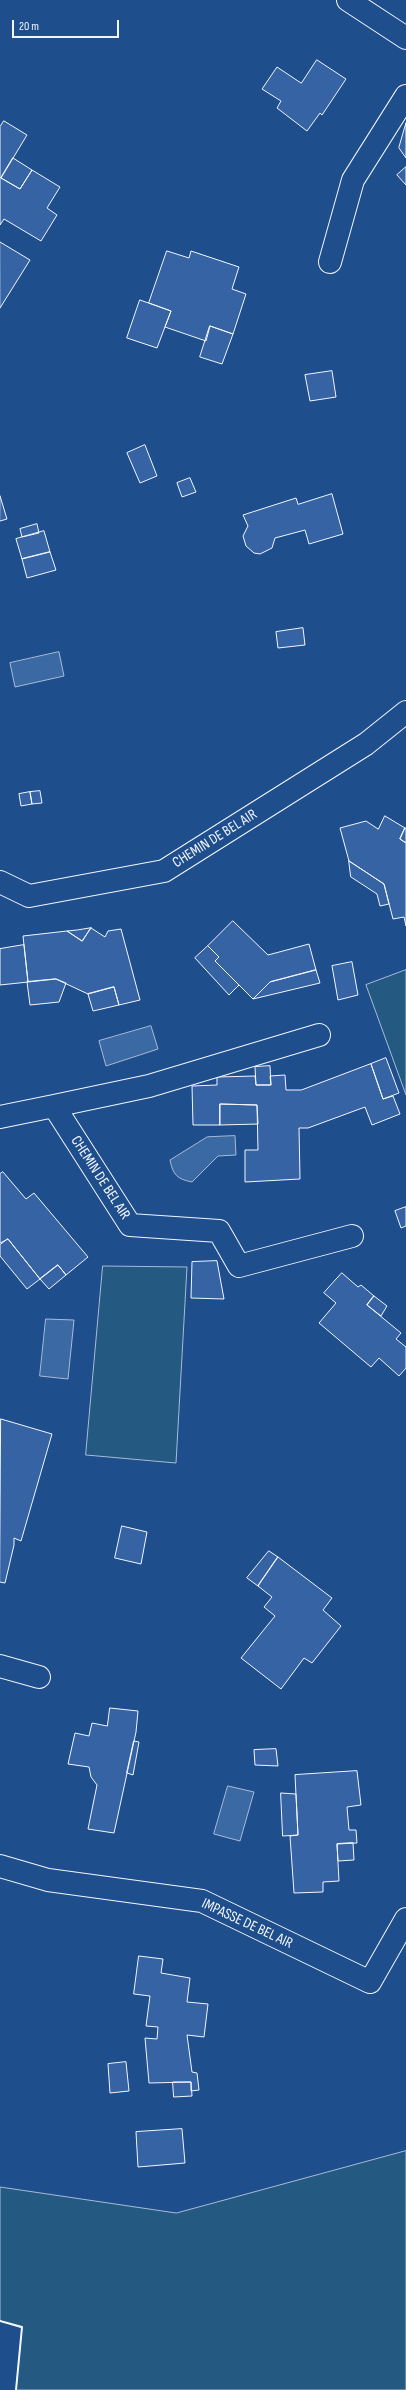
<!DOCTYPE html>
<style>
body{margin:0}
#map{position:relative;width:406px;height:2390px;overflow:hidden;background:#1f4e8c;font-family:"Sofia Sans Condensed",sans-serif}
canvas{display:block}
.scale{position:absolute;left:12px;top:20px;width:107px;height:18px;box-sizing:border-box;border:2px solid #f2f6ff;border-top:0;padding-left:5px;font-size:12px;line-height:14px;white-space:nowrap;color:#f2f6ff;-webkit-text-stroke:3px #1f4e8c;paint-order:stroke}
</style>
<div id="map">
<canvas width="406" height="2390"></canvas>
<div class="scale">20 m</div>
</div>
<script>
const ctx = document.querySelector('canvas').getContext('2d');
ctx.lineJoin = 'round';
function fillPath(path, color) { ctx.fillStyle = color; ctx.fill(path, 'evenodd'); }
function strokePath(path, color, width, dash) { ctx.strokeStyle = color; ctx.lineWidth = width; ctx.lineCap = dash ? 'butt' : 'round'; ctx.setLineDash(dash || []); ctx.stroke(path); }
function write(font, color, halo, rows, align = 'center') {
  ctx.font = font + ' "Sofia Sans Condensed",sans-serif'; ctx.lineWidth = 3; ctx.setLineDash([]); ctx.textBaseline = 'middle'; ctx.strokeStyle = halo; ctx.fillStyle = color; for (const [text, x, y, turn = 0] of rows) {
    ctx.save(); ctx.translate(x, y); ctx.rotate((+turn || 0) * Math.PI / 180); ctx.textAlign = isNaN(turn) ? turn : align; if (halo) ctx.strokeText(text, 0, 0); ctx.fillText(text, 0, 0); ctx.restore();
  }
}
const green = new Path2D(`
 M 406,970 L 406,1095 L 366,985 Z
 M 103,1266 L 187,1267 L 176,1463 L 86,1455 Z
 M 406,2151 L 406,2390 L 16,2390 L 22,2328 L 0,2321 L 0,2187 L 176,2213 Z`);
const water = new Path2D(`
 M 59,652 L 64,676 L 15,687 L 10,663 Z
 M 151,1026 L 158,1049 L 106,1066 L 99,1041 Z
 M 235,1136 L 236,1155 L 218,1156 L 192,1182 C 177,1179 173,1175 170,1160 L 207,1137 Z
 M 46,1319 L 74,1320 L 68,1379 L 40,1376 Z
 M 228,1786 L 254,1792 L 240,1841 L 214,1834 Z`);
const building = new Path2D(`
 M 317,60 L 346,79 L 322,115 L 320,113 L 307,131 L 277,108 L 281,101 L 262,89 L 277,67 L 301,83 Z
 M 4,121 L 27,135 L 1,178 L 20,189 L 32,170 L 60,187 L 47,208 L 57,215 L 41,241 L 4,219 L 0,225 L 0,127 Z
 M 406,123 L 406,158 L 399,148 Z
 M 13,158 L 32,170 L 20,189 L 1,178 Z
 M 406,167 L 406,185 L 397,175 Z
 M 0,242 L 30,260 L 0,308 Z
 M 167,251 L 189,258 L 191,251 L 239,267 L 232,289 L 246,294 L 233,334 L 210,326 L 206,341 L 165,327 L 171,311 L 149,303 Z
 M 140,300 L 171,311 L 157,348 L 127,338 Z
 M 210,326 L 233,334 L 222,364 L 200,357 Z
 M 332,371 L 336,397 L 310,401 L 305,375 Z
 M 145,445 L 157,476 L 140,483 L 127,453 Z
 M 190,478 L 196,492 L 182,497 L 177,483 Z
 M 332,494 L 343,534 L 309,544 L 305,530 L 275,538 L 272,548 L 260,554 L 254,553 L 246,546 L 243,536 L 248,526 L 243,515 L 296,498 L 298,504 Z
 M 0,496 L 7,519 L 0,521 Z
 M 37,524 L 39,533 L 22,537 L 20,529 Z
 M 44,531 L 50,552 L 22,559 L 16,539 Z
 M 50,552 L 56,570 L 27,578 L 22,559 Z
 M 303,628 L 305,645 L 278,648 L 276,632 Z
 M 40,791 L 42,803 L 32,804 L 30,792 Z
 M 30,792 L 32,804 L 21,806 L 19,794 Z
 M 385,816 L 405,828 L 400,839 L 406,843 L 406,926 L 404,917 L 393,919 L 384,884 L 349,861 L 340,828 L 366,821 L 378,829 Z
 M 405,828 L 406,828 L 406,843 L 400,839 Z
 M 349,861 L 384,884 L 389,904 L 380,906 L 377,894 L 351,877 Z
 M 233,921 L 268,955 L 309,944 L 316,970 L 270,982 L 253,999 L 215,961 L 219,957 L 208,946 Z
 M 91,928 L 82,941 L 67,931 L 77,930 Z
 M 91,928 L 105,937 L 108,931 L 121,929 L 140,1000 L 119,1005 L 114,987 L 88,994 L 56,979 L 28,982 L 23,936 L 67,931 L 82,941 Z
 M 24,945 L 28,982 L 0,985 L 0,949 Z
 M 208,946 L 219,957 L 215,961 L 239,985 L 229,995 L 195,958 Z
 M 352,962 L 358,995 L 338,1000 L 332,966 Z
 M 316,970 L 320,983 L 253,999 L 270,982 Z
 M 56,979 L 66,983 L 59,1002 L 30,1005 L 27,982 Z
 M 114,987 L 119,1005 L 93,1011 L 88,994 Z
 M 386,1058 L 399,1093 L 383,1099 L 371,1064 Z
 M 371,1064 L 383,1099 L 393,1096 L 400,1114 L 372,1125 L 365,1107 L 308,1128 L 299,1128 L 300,1179 L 245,1182 L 245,1150 L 258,1150 L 257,1105 L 220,1104 L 220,1125 L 193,1125 L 192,1086 L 217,1085 L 217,1077 L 255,1076 L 256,1085 L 271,1085 L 270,1076 L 285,1075 L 286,1090 L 301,1090 Z
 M 270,1066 L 271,1085 L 256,1085 L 255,1067 Z
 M 220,1104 L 257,1105 L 258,1124 L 220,1125 Z
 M 3,1172 L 26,1199 L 34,1193 L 88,1257 L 66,1275 L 58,1265 L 40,1279 L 8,1239 L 0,1243 L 0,1174 Z
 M 406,1207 L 406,1226 L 401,1228 L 395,1211 Z
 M 8,1239 L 40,1279 L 27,1289 L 0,1256 L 0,1245 Z
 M 217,1261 L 224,1299 L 191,1298 L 192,1262 Z
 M 58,1265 L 66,1275 L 49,1289 L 40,1279 Z
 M 342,1273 L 358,1287 L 361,1285 L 374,1296 L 367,1305 L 401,1333 L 396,1339 L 406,1347 L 406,1368 L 399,1376 L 379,1358 L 371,1367 L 319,1323 L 336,1303 L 324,1293 Z
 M 374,1296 L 387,1306 L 381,1316 L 367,1305 Z
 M 1,1419 L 52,1434 L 21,1541 L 14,1538 L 14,1545 L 5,1583 L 0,1582 Z
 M 122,1526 L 147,1532 L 141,1564 L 115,1558 Z
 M 269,1551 L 278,1557 L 258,1586 L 247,1578 Z
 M 278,1557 L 332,1598 L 323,1610 L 341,1626 L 312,1663 L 304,1658 L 281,1689 L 241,1658 L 275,1616 L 264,1607 L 272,1597 L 258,1586 Z
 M 110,1708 L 138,1711 L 136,1732 L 114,1833 L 88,1829 L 97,1785 L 91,1777 L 89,1767 L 68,1764 L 75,1733 L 89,1736 L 92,1723 L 107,1726 Z
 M 134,1741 L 139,1742 L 133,1775 L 127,1773 Z
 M 276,1749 L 278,1766 L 255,1765 L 254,1750 Z
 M 357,1771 L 361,1805 L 347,1807 L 349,1830 L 356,1830 L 357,1843 L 337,1844 L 339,1881 L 323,1882 L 323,1892 L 294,1893 L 290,1836 L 298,1835 L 295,1775 Z
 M 281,1793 L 296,1794 L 298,1835 L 283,1836 Z
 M 353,1843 L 354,1860 L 338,1861 L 337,1844 Z
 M 139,1956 L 163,1959 L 161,1973 L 190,1978 L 187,2002 L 208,2004 L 204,2037 L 187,2035 L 192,2072 L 197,2073 L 199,2090 L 191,2091 L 191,2082 L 149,2083 L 145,2038 L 157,2039 L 158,2027 L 146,2026 L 150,1996 L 134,1994 Z
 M 126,2062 L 129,2091 L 110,2093 L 108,2064 Z
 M 173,2082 L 191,2082 L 192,2096 L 174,2097 Z
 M 182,2129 L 185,2163 L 138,2167 L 136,2132 Z`);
const minor = new Path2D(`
 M 348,0 L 406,38
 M 330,262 L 353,180 L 406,96
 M 0,882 L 29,896 L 164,871 L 366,744 L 406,712
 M 54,1106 L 149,1086 L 319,1035
 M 0,1117 L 54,1106 L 130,1225 L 219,1231 L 239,1266 L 352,1236
 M 0,1666 L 39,1677
 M 0,1866 L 48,1880 L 202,1901 L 370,1982 L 406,1919`);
const wall = new Path2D(`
 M 0,2321 L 22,2327 L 16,2390`);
const streetNames = [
 ["CHEMIN DE BEL AIR",215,839,-32],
 ["CHEMIN DE BEL AIR",100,1178,57],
 ["IMPASSE DE BEL AIR",247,1924,25]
];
fillPath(green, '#245a82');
strokePath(green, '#a8bbd7', 1);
fillPath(water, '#3b69a3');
strokePath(water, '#a8bbd7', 1);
fillPath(building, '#3563a3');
strokePath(building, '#f2f6ff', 1);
strokePath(minor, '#f2f6ff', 24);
strokePath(minor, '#1f4e8c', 22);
strokePath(wall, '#f2f6ff', 2);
write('15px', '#f2f6ff', '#1f4e8c', streetNames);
</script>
